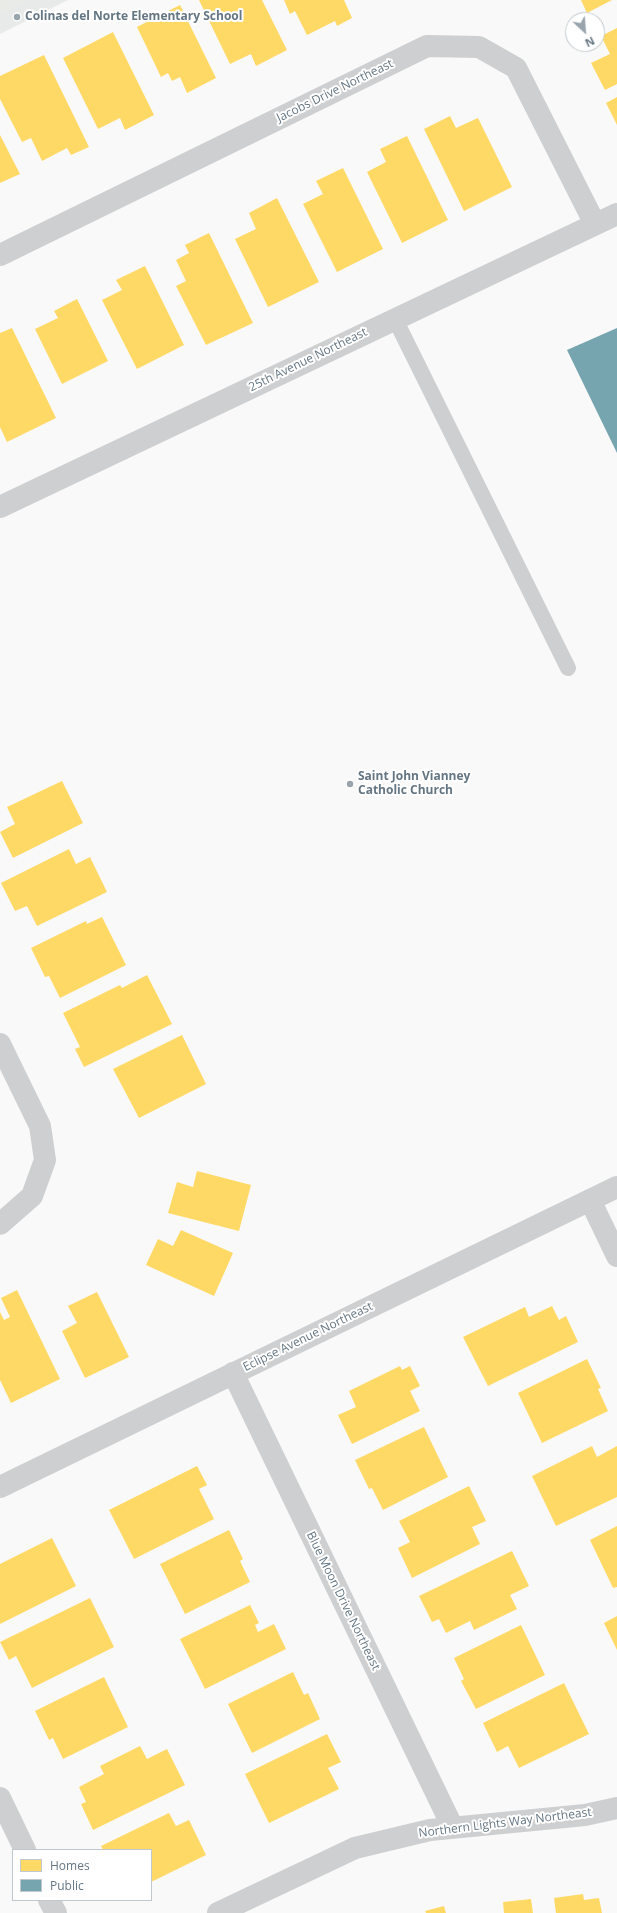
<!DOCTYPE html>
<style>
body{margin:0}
#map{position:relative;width:617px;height:1913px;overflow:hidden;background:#f9f9f9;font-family:"Open Sans",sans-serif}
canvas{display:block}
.legend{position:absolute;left:12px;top:1849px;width:140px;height:52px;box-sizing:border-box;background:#fff;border:1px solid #c1c8cd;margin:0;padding:5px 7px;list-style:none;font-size:12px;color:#657683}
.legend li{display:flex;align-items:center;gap:8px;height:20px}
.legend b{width:20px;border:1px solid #c1c8cd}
.north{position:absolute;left:565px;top:12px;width:40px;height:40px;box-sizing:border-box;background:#fff;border:1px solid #c1c8cd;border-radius:50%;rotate:154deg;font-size:11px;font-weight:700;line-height:16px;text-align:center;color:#657683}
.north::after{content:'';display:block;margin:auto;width:14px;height:18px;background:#99a4ac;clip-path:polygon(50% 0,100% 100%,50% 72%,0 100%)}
</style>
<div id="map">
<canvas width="617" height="1913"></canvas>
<ul class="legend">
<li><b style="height:11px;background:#ffd966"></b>Homes</li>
<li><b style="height:11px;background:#76a5af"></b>Public</li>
</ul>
<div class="north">N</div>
</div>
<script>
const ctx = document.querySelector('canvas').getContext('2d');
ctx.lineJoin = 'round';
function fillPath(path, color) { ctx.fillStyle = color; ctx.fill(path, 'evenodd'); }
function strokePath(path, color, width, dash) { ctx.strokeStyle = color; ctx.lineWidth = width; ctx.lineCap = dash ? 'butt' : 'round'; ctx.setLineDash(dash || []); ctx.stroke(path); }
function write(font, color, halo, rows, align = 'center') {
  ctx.font = font + ' "Open Sans",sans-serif'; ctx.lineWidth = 4; ctx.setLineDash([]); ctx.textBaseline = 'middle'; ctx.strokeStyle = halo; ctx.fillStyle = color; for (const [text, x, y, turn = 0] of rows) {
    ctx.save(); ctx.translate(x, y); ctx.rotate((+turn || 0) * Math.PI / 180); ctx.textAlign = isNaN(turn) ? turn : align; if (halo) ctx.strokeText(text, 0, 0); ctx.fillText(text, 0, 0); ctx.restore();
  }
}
const built = new Path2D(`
 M 0,0 L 68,0 L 0,34 Z`);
const green = new Path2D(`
 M 0,0 L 27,0 L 0,13 Z`);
const homes = new Path2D(`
 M 199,0 L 262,0 L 287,50 L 256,66 L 251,54 L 230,64 Z
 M 284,0 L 344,0 L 352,18 L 337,26 L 335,21 L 307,35 L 295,11 L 290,14 Z
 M 581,0 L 612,0 L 587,13 Z
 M 180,5 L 216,78 L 187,93 L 180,77 L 172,81 L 168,73 L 161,77 L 137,27 Z
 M 617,28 L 617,84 L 605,90 L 591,63 L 610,54 L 601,36 Z
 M 113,32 L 154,115 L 125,130 L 120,118 L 98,129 L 63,58 Z
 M 44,55 L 89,147 L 71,155 L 67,148 L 42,161 L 31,138 L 22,142 L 0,99 L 0,76 Z
 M 617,97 L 617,125 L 606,103 Z
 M 450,116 L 456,128 L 478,118 L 512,187 L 464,211 L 424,129 Z
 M 0,135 L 20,174 L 0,183 Z
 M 407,136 L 448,220 L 402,243 L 367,172 L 386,162 L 380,149 Z
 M 343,168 L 383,249 L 337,272 L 303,204 L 323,194 L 316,181 Z
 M 277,198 L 319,282 L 268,307 L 235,239 L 256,229 L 249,213 Z
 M 209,233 L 253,323 L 206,345 L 176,286 L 186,281 L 176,260 L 189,253 L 185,245 Z
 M 145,266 L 184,345 L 137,369 L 102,300 L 122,290 L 116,280 Z
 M 77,299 L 108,361 L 62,384 L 35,329 L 58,318 L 54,311 Z
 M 12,328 L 56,418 L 7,442 L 0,427 L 0,333 Z
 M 62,781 L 83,823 L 13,858 L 0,832 L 15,824 L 7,807 Z
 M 69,849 L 76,864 L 90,857 L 107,892 L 37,926 L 27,906 L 15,911 L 1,883 Z
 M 102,917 L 126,965 L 60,998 L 49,976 L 45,977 L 31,948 L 86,921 L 87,924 Z
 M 147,975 L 172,1024 L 84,1067 L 75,1049 L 80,1047 L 63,1013 L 120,985 L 122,988 Z
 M 182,1035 L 206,1084 L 139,1118 L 113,1069 Z
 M 197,1171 L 251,1185 L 239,1231 L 168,1213 L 177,1182 L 193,1187 Z
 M 181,1230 L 233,1253 L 214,1296 L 146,1265 L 158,1239 L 173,1246 Z
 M 17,1290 L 60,1379 L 11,1403 L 0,1380 L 0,1312 L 4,1320 L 10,1317 L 1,1298 Z
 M 97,1292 L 129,1357 L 85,1378 L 62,1331 L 77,1323 L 68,1306 Z
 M 552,1306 L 559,1320 L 566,1316 L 578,1342 L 488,1386 L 463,1337 L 525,1307 L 529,1317 Z
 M 587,1359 L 601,1388 L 598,1389 L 608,1411 L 542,1443 L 518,1393 Z
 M 400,1366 L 402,1370 L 410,1366 L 420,1386 L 410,1391 L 420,1411 L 352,1444 L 338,1415 L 356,1407 L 349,1391 Z
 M 424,1427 L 448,1477 L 383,1510 L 372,1488 L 369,1489 L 355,1460 Z
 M 592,1446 L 597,1457 L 617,1446 L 617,1497 L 556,1526 L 532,1476 Z
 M 197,1466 L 207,1485 L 199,1489 L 214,1519 L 134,1559 L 109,1510 Z
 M 469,1486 L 486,1521 L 472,1527 L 480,1544 L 412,1578 L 398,1548 L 410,1542 L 399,1521 Z
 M 617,1526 L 617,1587 L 613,1588 L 590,1540 Z
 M 229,1530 L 243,1559 L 240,1561 L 250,1582 L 185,1614 L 160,1564 Z
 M 52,1538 L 76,1586 L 0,1624 L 0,1564 Z
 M 512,1551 L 529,1586 L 510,1595 L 517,1609 L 474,1630 L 470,1621 L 446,1633 L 439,1619 L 432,1622 L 419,1596 Z
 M 90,1598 L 114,1647 L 32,1688 L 16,1656 L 9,1660 L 0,1642 Z
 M 250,1605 L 259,1623 L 255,1625 L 258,1632 L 274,1624 L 286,1649 L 205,1689 L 180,1639 Z
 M 617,1616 L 617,1650 L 604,1623 Z
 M 521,1625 L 545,1675 L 476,1709 L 461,1681 L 464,1679 L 454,1658 Z
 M 293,1672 L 304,1695 L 308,1693 L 320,1719 L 252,1753 L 228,1704 Z
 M 104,1677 L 128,1727 L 63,1759 L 53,1738 L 49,1740 L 35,1711 Z
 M 564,1683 L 589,1734 L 519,1768 L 508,1746 L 497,1752 L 483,1723 Z
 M 327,1734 L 341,1762 L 328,1768 L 339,1789 L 269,1823 L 245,1774 Z
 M 140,1746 L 147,1759 L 167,1749 L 185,1785 L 93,1830 L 81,1804 L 86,1802 L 79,1787 L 104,1774 L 100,1766 Z
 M 169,1813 L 176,1826 L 189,1820 L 206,1855 L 151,1882 L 151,1850 L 103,1850 L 101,1846 Z
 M 583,1894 L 584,1900 L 599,1898 L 602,1913 L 556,1913 L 554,1898 Z
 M 531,1899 L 533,1913 L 504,1913 L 503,1902 Z
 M 444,1906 L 446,1913 L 426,1913 L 425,1911 Z`);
const public = new Path2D(`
 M 617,328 L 617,453 L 567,350 Z`);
const service = new Path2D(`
 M 395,319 L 568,668`);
const minor = new Path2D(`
 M 0,255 L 427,46 L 479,47 L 516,68 L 595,224
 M 0,507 L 617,214
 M 0,1044 L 40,1126 L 45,1160 L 32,1196 L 0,1224
 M 590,1200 L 617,1256
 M 233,1373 L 453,1828
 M 0,1487 L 617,1187
 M 0,1798 L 25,1850
 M 49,1900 L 56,1913
 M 218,1913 L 355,1848 L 430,1830 L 585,1815 L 617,1808`);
const markers = [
 [17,17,4,"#99a4ac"],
 [350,784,4,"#99a4ac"]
];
const poiNames = [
 ["Colinas del Norte Elementary School",25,17],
 ["Saint John Vianney",358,777],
 ["Catholic Church",358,791]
];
const streetNames = [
 ["Jacobs Drive Northeast",335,91,-26],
 ["25th Avenue Northeast",308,360,-26],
 ["Eclipse Avenue Northeast",308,1337,-26],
 ["Blue Moon Drive Northeast",343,1601,64],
 ["Northern Lights Way Northeast",505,1823,-7]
];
fillPath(built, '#e8e9e9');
fillPath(green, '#e8ebe6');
fillPath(homes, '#ffd966');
fillPath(public, '#76a5af');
strokePath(service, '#cecfd0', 16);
strokePath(minor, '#cecfd0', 22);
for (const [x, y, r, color] of markers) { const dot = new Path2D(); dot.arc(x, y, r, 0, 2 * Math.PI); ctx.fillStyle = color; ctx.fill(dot); strokePath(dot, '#fff', 1.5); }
write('bold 12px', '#657683', '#fff', poiNames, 'left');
write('12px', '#657683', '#fff', streetNames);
</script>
